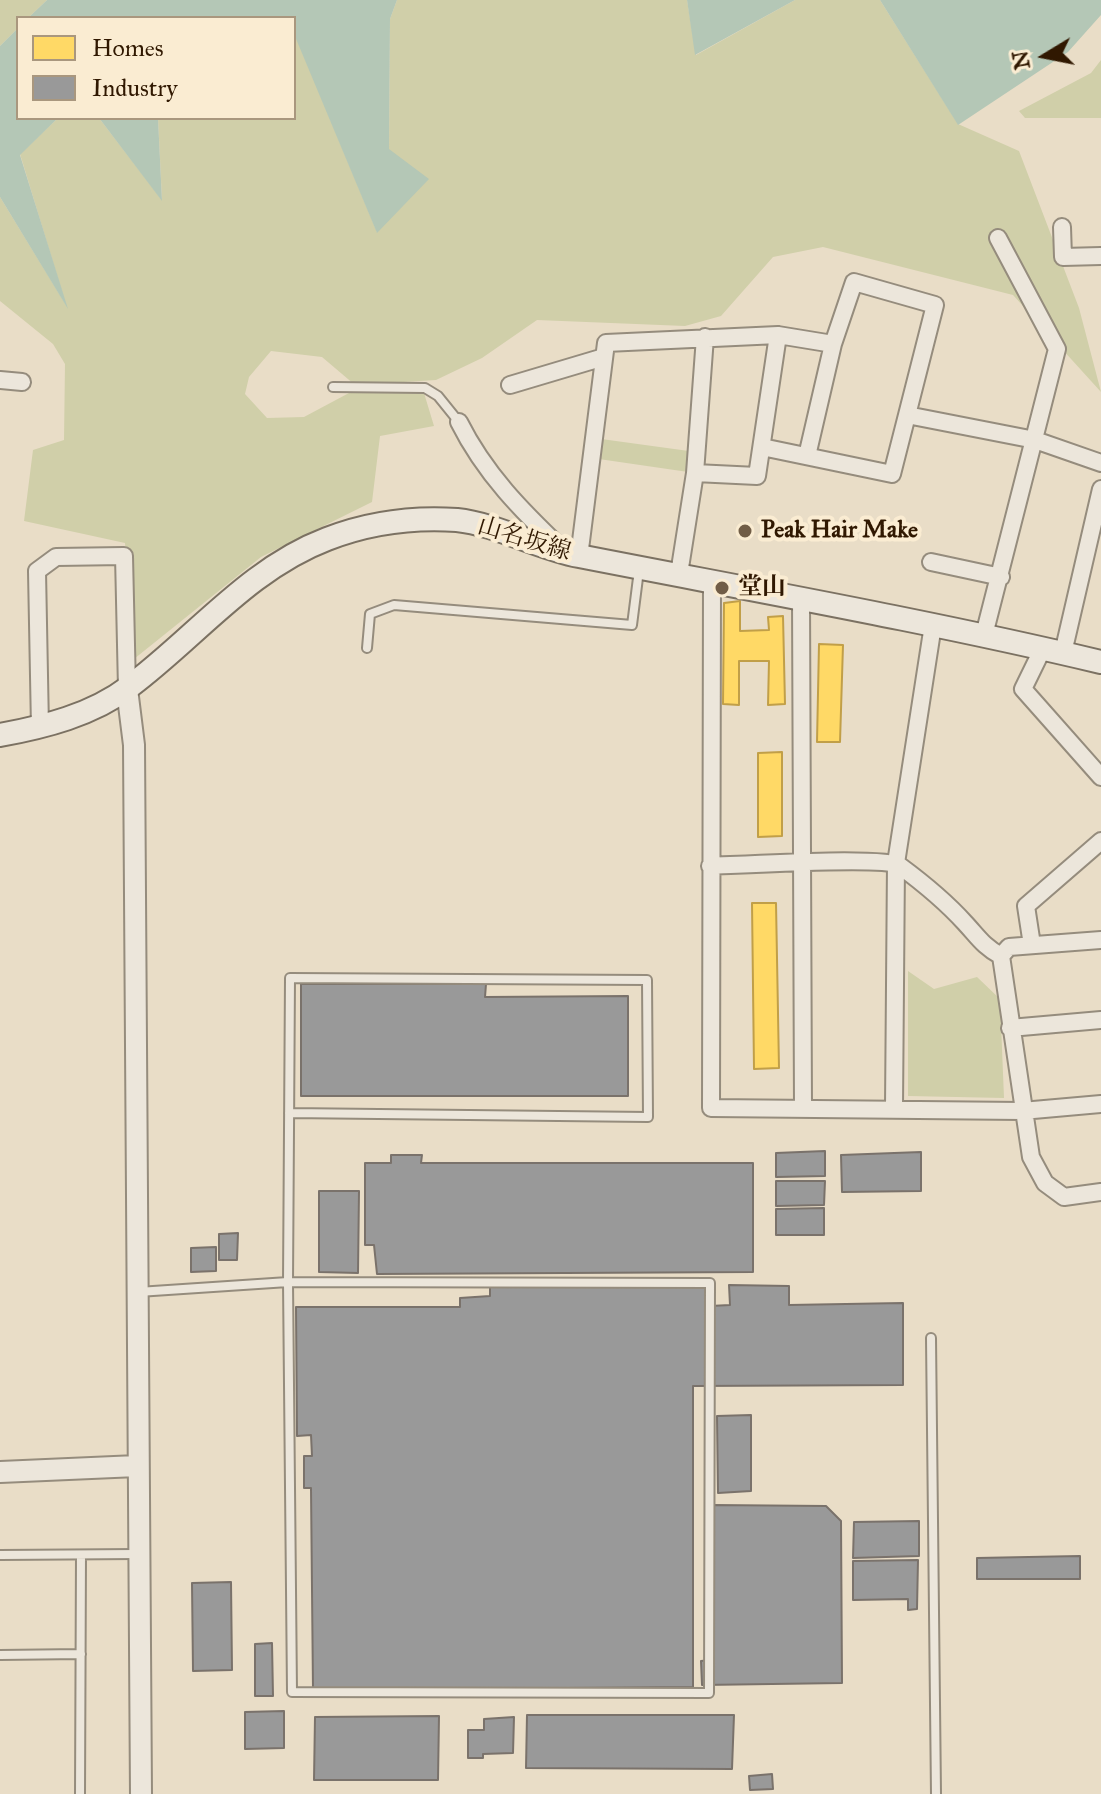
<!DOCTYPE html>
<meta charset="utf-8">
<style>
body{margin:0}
#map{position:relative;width:1101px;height:1794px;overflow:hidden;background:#e9ddc7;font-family:"IM FELL Great Primer",serif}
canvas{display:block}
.legend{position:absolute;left:16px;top:16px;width:280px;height:104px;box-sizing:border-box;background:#faecd2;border:2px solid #a9977e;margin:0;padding:10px 14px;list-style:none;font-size:24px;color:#301801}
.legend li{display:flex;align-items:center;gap:16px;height:40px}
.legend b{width:40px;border:2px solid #a9977e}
.north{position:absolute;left:1005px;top:16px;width:80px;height:80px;-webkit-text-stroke:6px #faecd2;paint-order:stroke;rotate:260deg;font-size:22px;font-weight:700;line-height:32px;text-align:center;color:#301801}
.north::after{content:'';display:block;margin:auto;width:28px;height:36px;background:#301801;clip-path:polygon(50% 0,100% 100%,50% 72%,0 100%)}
</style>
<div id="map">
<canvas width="1101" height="1794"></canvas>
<ul class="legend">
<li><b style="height:22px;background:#ffd966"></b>Homes</li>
<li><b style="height:22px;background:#999"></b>Industry</li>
</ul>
<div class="north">N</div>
</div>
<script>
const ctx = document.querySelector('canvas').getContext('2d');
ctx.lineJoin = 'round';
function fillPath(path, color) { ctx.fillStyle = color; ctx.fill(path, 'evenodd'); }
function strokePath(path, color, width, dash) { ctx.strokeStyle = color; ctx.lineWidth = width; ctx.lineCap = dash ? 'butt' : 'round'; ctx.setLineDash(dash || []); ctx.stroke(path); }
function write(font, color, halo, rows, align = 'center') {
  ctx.font = font + ' "IM FELL Great Primer","Noto Serif JP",serif'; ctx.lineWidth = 8; ctx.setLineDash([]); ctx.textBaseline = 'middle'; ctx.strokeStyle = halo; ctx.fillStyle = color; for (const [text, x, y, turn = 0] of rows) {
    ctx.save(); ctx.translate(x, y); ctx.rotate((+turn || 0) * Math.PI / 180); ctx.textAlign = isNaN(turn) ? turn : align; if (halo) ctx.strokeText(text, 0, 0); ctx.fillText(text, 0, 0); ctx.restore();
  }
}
const green = new Path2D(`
 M 0,0 L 47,0 L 28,18 L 18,18 L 18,28 L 0,46 Z
 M 397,0 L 687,0 L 696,55 L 795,0 L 880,0 L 958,124 L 1019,151 L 1079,308 L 1101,392 L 1013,295 L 823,247 L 773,257 L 721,316 L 685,326 L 537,320 L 482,358 L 436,380 L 355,385 L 322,357 L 271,351 L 249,377 L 245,394 L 267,418 L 304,417 L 349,393 L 424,393 L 434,426 L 380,436 L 372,502 L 261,557 L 134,659 L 125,543 L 24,521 L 33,450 L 64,440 L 65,364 L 53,344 L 0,301 L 0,197 L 66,305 L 20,154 L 58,118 L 99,118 L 162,200 L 158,118 L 294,118 L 295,34 L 377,232 L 389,149 L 390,19 Z
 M 1101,60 L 1101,118 L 1025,118 L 1019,111 L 1091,73 Z
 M 594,438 L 696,452 L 695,473 L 592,458 Z
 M 908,971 L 934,989 L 977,977 L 1000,999 L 1004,1098 L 908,1096 Z`);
const water = new Path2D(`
 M 47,0 L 397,0 L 390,19 L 389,149 L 429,179 L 377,233 L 294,34 L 294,18 L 28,18 Z
 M 687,0 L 795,0 L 695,55 Z
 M 880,0 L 1101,0 L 1101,15 L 1068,52 L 958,125 Z
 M 18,28 L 18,118 L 58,118 L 20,155 L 68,309 L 0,197 L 0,46 Z
 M 99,118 L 158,118 L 162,201 Z`);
const homes = new Path2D(`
 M 740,601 L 740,631 L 769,630 L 768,617 L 783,616 L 785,704 L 768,705 L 769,661 L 739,661 L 739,705 L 723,704 L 724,603 Z
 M 819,644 L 843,645 L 840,742 L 817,742 Z
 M 782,752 L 782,836 L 758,837 L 758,753 Z
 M 752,903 L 776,903 L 779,1068 L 754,1069 Z`);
const industry = new Path2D(`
 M 301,984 L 486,984 L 485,997 L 628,996 L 628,1096 L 301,1096 Z
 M 825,1151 L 825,1176 L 776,1177 L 776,1153 Z
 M 921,1152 L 921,1191 L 842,1192 L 841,1155 Z
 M 391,1155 L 422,1155 L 421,1163 L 753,1163 L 753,1272 L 377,1274 L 374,1245 L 365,1245 L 365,1163 L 391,1163 Z
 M 776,1181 L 825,1181 L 824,1205 L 776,1206 Z
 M 319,1191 L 359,1191 L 358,1273 L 319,1272 Z
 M 824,1208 L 824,1235 L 776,1235 L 776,1209 Z
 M 238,1233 L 237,1260 L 219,1260 L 219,1234 Z
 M 216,1247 L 216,1271 L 191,1272 L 191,1248 Z
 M 710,1282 L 710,1306 L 730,1305 L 729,1285 L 789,1286 L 789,1305 L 903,1303 L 903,1385 L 693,1386 L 693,1687 L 313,1690 L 311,1488 L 304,1488 L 304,1456 L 312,1456 L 311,1435 L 297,1436 L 296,1307 L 460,1307 L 460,1298 L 490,1296 L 490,1283 Z
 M 751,1415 L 751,1491 L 718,1493 L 717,1416 Z
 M 712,1505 L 826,1506 L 841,1521 L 842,1683 L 702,1685 L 701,1661 L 710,1660 Z
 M 919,1521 L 919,1556 L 853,1558 L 854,1522 Z
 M 1080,1556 L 1080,1579 L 977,1579 L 977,1558 Z
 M 918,1560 L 917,1609 L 908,1610 L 908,1599 L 853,1600 L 853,1561 Z
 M 231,1582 L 232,1670 L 193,1671 L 192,1583 Z
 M 272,1643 L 273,1696 L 255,1696 L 255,1644 Z
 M 284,1711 L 284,1748 L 245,1749 L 245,1712 Z
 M 527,1715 L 734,1715 L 732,1769 L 526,1768 Z
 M 439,1716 L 438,1780 L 314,1780 L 315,1717 Z
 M 514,1717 L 513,1753 L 483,1754 L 483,1758 L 468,1758 L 468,1730 L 484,1730 L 484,1719 Z
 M 772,1774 L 773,1789 L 750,1790 L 749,1776 Z`);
const service = new Path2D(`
 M 333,387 L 425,388 L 438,396 L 459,422
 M 367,648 L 370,614 L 394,605 L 632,625 L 639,570
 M 138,1292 L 288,1282 L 710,1283 L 709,1693 L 292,1692 L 288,1282 L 290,978 L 647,980 L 648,1117 L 289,1113
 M 931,1338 L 936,1794
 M 0,1555 L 137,1554
 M 0,1655 L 81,1654
 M 80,1794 L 81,1555`);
const minor = new Path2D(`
 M 1062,227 L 1063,257 L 1101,256
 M 0,380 L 22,382
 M 510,385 L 604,357
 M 907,415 L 1035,440 L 1101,463
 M 459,422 C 485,474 522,511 563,550
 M 762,447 L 892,474 L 935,305 L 854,282 L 833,344 L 807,456
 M 695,473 L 757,476 L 778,335
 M 579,557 L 606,343 L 778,335 L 833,344
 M 931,562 L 1001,577
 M 679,574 L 695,473 L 705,337
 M 712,580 L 711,1108 L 1022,1111 L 1101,1104
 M 801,597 L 803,1108
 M 984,635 L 1057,349 L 998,238
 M 1043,648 L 1023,689 L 1101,777
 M 1063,653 L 1101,489
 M 40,728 L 37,571 L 56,557 L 124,556 L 127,689
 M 710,866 C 738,865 885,856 900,866 C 923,883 946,902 965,923 C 978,937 984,947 1001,956
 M 1101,940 L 1009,947 L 1001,956 L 1031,1157 L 1045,1183 L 1064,1197 L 1101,1192
 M 1032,945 L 1026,906 L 1101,841
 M 1010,1028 L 1101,1020
 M 894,1107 L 896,863 L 933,625`);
const tertiary = new Path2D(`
 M 127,689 L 134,745 L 141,1794
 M 0,1472 L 137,1466`);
const secondary = new Path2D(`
 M 0,735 C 44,727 92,715 129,687 C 195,638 248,569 327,539 C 368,523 413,517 457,520 C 496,524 540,549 579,556 C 753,590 928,621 1101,662`);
const markers = [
 [745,531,8,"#715d46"],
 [722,588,8,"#715d46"]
];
const poiNames = [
 ["Peak Hair Make",761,531],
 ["堂山",738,588]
];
const streetNames = [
 ["山名坂線",524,540,17]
];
fillPath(green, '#d0cfa9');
fillPath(water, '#b4c7b6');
fillPath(homes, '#ffd966');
strokePath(homes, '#c19f48', 2);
fillPath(industry, '#999');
strokePath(industry, '#7a726b', 2);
strokePath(service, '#958c7d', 12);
strokePath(minor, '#958c7d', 20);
strokePath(tertiary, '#958c7d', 24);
strokePath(secondary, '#7b7162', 26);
strokePath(service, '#ece6db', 8);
strokePath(minor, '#ece6db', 16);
strokePath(tertiary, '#ece6db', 20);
strokePath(secondary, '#ece6db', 22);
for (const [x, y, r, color] of markers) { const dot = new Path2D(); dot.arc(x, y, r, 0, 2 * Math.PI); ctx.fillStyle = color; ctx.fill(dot); strokePath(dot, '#faecd2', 3); }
write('bold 24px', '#301801', '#faecd2', poiNames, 'left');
write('24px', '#301801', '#faecd2', streetNames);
</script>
